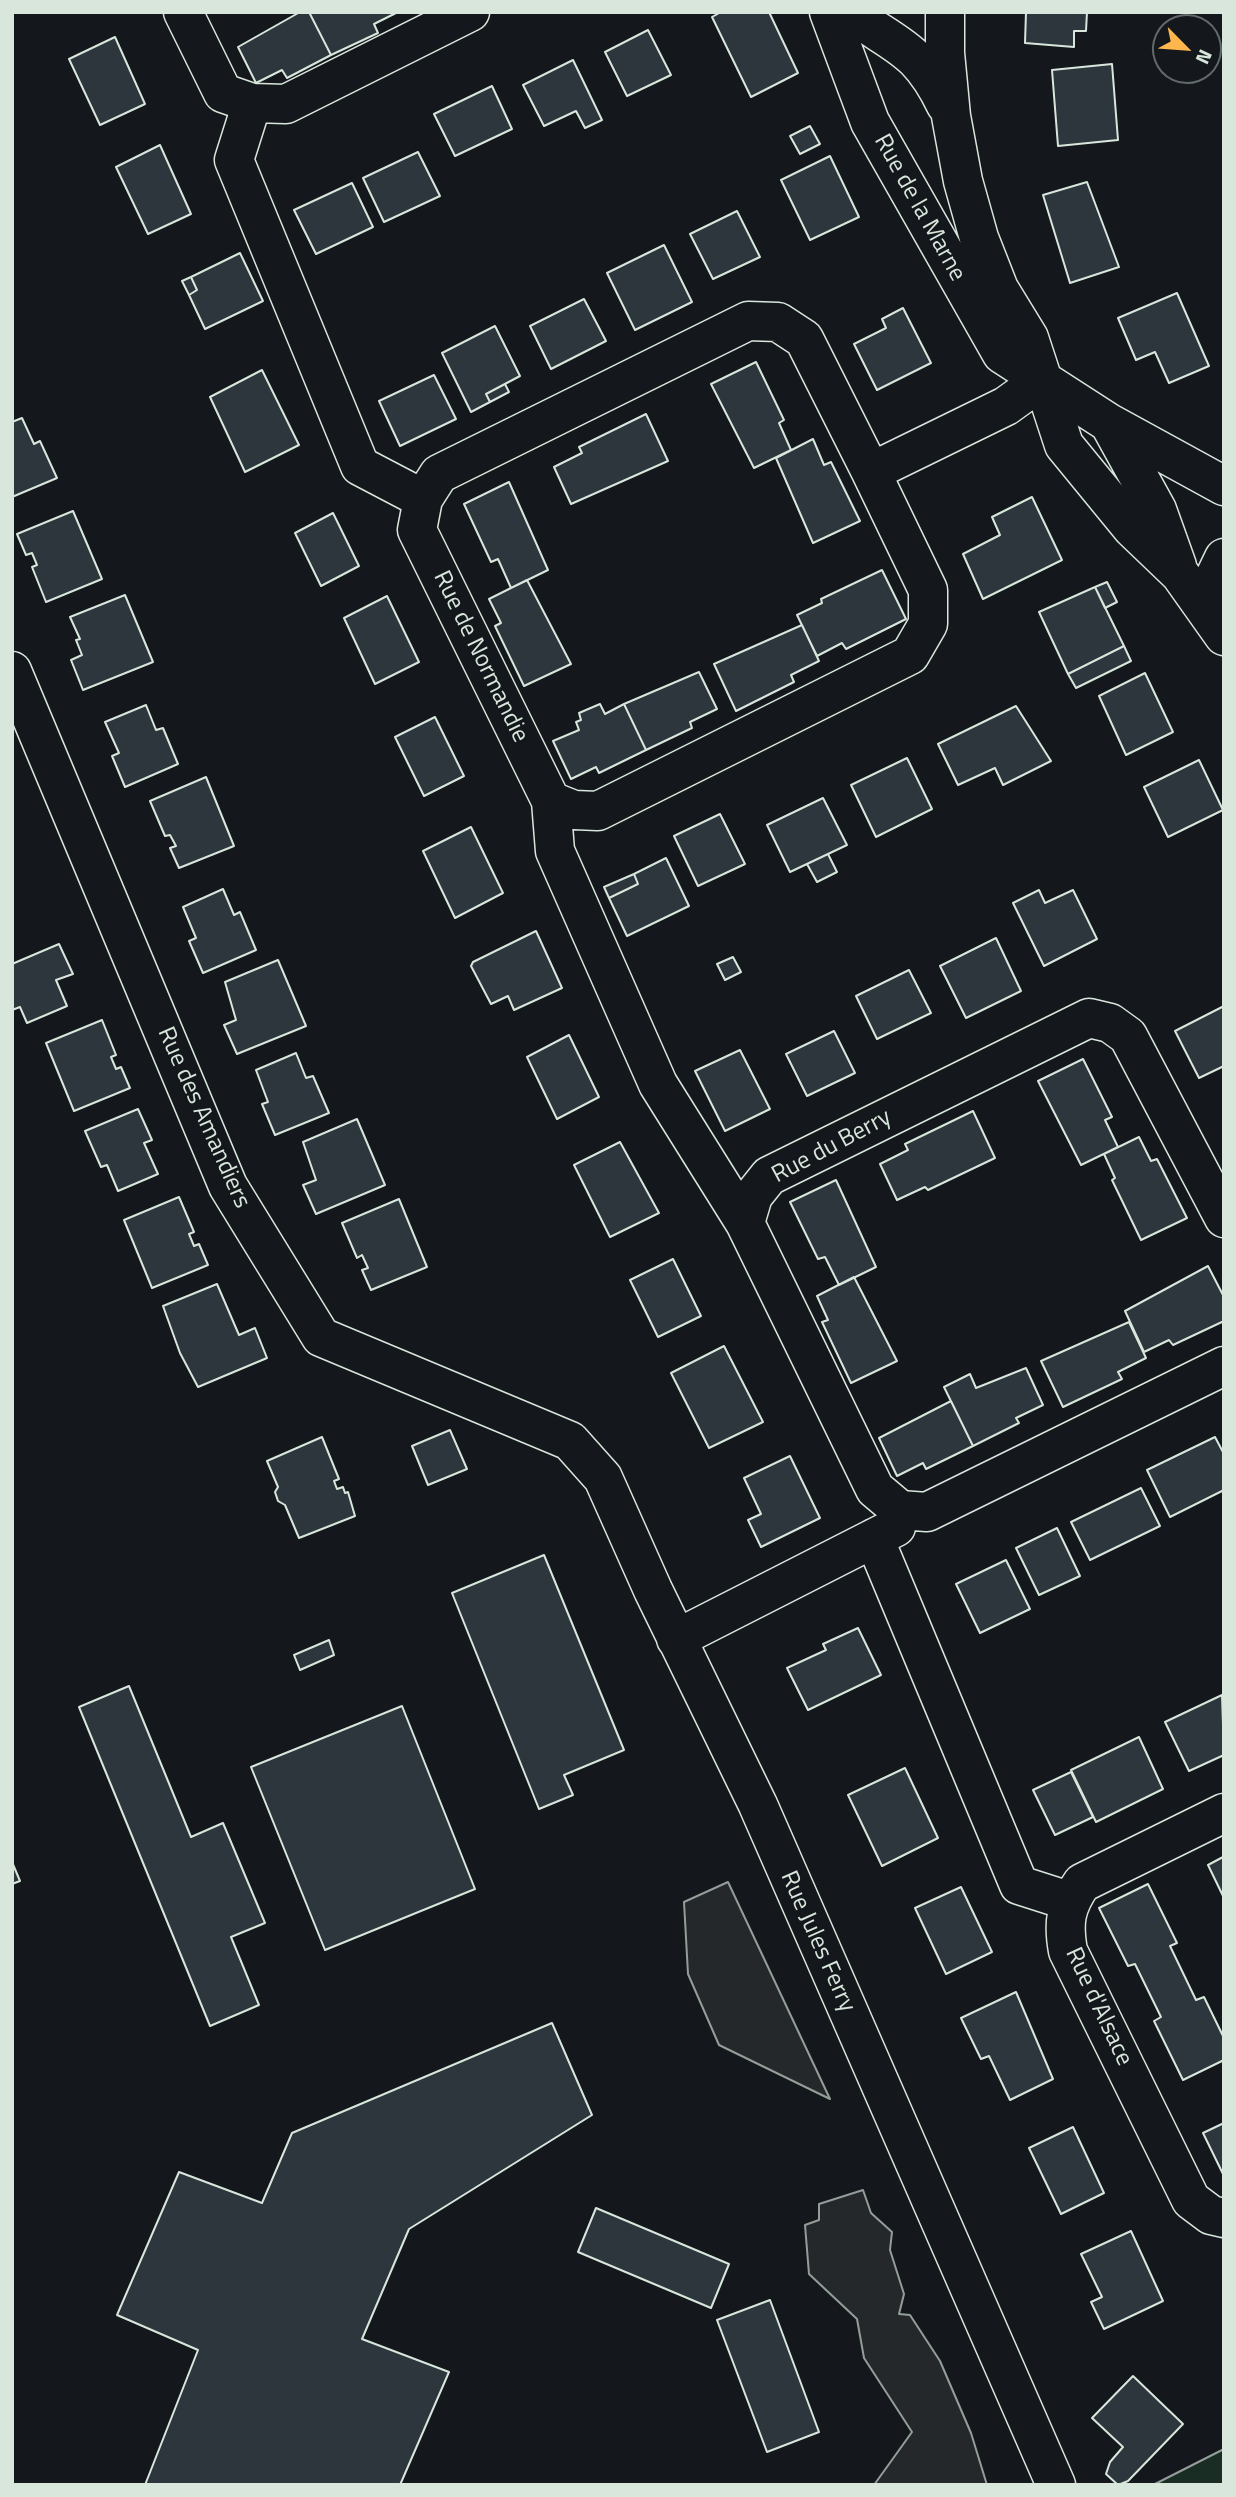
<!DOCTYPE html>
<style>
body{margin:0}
#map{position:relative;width:1236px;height:2497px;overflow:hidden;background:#14181c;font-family:"Titillium Web",sans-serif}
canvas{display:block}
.frame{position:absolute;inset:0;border:14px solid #d8e6dc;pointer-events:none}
.north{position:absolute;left:1152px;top:14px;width:70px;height:70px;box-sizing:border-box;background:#14181c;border:2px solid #626a69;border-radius:50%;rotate:115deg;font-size:19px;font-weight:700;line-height:28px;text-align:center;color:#d8e6dc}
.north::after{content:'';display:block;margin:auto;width:24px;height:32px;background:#ffb74d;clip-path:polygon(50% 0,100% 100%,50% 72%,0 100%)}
</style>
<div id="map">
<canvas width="1236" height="2497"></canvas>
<div class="frame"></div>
<div class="north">N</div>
</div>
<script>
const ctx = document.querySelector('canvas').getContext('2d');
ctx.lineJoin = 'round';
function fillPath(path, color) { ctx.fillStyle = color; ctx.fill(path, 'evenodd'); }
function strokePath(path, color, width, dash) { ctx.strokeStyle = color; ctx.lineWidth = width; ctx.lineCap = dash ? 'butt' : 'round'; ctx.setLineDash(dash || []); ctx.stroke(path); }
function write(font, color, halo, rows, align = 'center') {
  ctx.font = font + ' "Titillium Web",sans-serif'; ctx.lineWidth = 5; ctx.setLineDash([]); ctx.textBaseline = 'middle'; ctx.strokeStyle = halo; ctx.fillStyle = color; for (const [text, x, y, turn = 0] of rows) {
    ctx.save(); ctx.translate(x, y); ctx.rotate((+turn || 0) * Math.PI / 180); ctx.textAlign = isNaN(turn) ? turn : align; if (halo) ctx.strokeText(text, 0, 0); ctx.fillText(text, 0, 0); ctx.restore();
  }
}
const green = new Path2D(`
 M 1224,2449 L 1224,2485 L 1153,2485 Z`);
const parking = new Path2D(`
 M 728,1882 L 830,2099 L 719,2045 L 688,1974 L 684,1902 Z
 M 863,2190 L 871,2213 L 892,2232 L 890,2250 L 904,2294 L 899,2314 L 910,2315 L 940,2361 L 971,2433 L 987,2485 L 874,2485 L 912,2432 L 864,2358 L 857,2319 L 809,2274 L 805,2225 L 819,2220 L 819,2204 Z`);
const building = new Path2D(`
 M 300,12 L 309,12 L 331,55 L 287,78 L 282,70 L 256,83 L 238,47 Z
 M 309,12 L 398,12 L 374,24 L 378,33 L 331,55 Z
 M 721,12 L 769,12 L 798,73 L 751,97 L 712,17 Z
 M 1026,12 L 1087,12 L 1086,31 L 1074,31 L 1074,47 L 1025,43 Z
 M 648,30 L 671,75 L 627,96 L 605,52 Z
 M 115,37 L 145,104 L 100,125 L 69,59 Z
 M 573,60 L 602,120 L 585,128 L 576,111 L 544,126 L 523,85 Z
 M 1112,64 L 1118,140 L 1058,146 L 1052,70 Z
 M 492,86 L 512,129 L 455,156 L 434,114 Z
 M 810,126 L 820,144 L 800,154 L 790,136 Z
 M 160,145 L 191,214 L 148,234 L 116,167 Z
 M 418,152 L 440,196 L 384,222 L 363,178 Z
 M 830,156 L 859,217 L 810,240 L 781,180 Z
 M 1087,182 L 1119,267 L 1070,283 L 1043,195 Z
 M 352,183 L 373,227 L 316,254 L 294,210 Z
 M 737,211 L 760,257 L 713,279 L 690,234 Z
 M 664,245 L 692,302 L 635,330 L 607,273 Z
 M 240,253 L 263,301 L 205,329 L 189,295 L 197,290 L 191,277 Z
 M 191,277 L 197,290 L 189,295 L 182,281 Z
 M 1177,293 L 1209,366 L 1169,383 L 1155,352 L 1136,360 L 1118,318 Z
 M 584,299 L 606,341 L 551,369 L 530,326 Z
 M 903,308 L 931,363 L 877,390 L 854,344 L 886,328 L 882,319 Z
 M 495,326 L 520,376 L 486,394 L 490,402 L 471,412 L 442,353 Z
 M 756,362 L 784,420 L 779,423 L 791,450 L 754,468 L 711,384 Z
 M 262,370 L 299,445 L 245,472 L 210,397 Z
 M 434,375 L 456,419 L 400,446 L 379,401 Z
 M 505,384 L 509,392 L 490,402 L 486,394 Z
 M 646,414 L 668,461 L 571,504 L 554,467 L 582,453 L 579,447 Z
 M 22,418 L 34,444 L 40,441 L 57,478 L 12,497 L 12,422 Z
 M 813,439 L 824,465 L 831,462 L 860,521 L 813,543 L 776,458 Z
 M 509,482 L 548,570 L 511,588 L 498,559 L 491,562 L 464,504 Z
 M 1032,497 L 1062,560 L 983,599 L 963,554 L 1000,535 L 992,517 Z
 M 73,511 L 102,579 L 46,602 L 32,567 L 37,565 L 32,553 L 26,555 L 17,534 Z
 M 333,513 L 359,566 L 321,586 L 295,533 Z
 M 882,570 L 906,619 L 846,649 L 842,643 L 817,656 L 797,615 L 822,603 L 821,599 Z
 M 527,580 L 571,664 L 524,686 L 495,626 L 501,623 L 489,599 Z
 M 1107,582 L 1117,602 L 1105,608 L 1095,587 Z
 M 1095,587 L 1124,646 L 1068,674 L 1039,612 Z
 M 125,595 L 153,662 L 83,690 L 71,660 L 82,655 L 76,640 L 80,639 L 70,617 Z
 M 387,596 L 419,662 L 375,684 L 344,618 Z
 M 802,625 L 819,661 L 791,675 L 794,682 L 736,711 L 714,664 Z
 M 1124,646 L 1131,661 L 1076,688 L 1068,674 Z
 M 699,672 L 717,709 L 690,722 L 692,728 L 646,750 L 624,704 Z
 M 1145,673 L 1173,732 L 1126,755 L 1099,696 Z
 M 600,704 L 605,714 L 624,704 L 646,750 L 599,773 L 596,767 L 571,779 L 553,741 L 579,730 L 576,722 L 581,720 L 579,713 Z
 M 146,705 L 156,730 L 163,728 L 178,764 L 125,787 L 112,756 L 119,753 L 105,722 Z
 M 1016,706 L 1051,761 L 1003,785 L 995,768 L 958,785 L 938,744 Z
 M 435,717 L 464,776 L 424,796 L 395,737 Z
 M 907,758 L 932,809 L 876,837 L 851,785 Z
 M 1199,760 L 1223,810 L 1168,837 L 1144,787 Z
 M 206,777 L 234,846 L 179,868 L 170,848 L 176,846 L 170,835 L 165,836 L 150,801 Z
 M 823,798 L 847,845 L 790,872 L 767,825 Z
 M 720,814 L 745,864 L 698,886 L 674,836 Z
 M 471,827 L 503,893 L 455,918 L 423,851 Z
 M 828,854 L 837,872 L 817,882 L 807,864 Z
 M 666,858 L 689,906 L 627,936 L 609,898 L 638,884 L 634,874 Z
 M 634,874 L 638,884 L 609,898 L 604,887 Z
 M 223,889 L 234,915 L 240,912 L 256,950 L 203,973 L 189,941 L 196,938 L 183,907 Z
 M 1039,890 L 1045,903 L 1073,890 L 1097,939 L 1044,966 L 1013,903 Z
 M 536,931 L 562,988 L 514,1010 L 508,996 L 491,1004 L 471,966 L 473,962 Z
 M 996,938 L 1021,991 L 966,1018 L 940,966 Z
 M 59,944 L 73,974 L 56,980 L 67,1006 L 27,1023 L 20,1007 L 12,1010 L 12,964 Z
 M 733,957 L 741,972 L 725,980 L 717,964 Z
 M 278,960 L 306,1026 L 237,1054 L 224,1025 L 236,1020 L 225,982 Z
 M 909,970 L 931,1013 L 877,1039 L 856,996 Z
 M 1224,1006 L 1224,1066 L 1199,1078 L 1175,1031 Z
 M 102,1020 L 116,1055 L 111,1057 L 116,1069 L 121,1067 L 130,1088 L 74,1111 L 46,1043 Z
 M 834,1031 L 855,1073 L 807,1096 L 786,1054 Z
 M 569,1035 L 599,1097 L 557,1119 L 527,1057 Z
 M 740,1050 L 770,1109 L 725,1131 L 695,1071 Z
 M 296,1053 L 306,1078 L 313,1076 L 329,1113 L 275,1135 L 262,1104 L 268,1102 L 256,1070 Z
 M 1083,1059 L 1112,1117 L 1105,1120 L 1118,1147 L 1081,1165 L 1038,1081 Z
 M 138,1109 L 152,1140 L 144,1143 L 158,1174 L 118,1191 L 107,1165 L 101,1167 L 85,1131 Z
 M 973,1111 L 995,1158 L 928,1190 L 925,1187 L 897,1200 L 880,1164 L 908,1150 L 905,1144 Z
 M 357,1119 L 385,1185 L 316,1214 L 303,1185 L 316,1180 L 303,1142 Z
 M 1139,1137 L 1151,1161 L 1157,1159 L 1187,1218 L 1141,1240 L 1112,1180 L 1115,1178 L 1104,1154 Z
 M 620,1142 L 659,1213 L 610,1237 L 574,1165 Z
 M 836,1180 L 876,1267 L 839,1285 L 825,1257 L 818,1259 L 790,1202 Z
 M 179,1197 L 194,1232 L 189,1234 L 194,1246 L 199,1244 L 208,1265 L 152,1288 L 124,1220 Z
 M 399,1199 L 427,1267 L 371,1290 L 362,1270 L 368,1268 L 362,1255 L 357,1258 L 342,1223 Z
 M 673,1259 L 701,1316 L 658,1337 L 630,1280 Z
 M 1208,1266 L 1224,1297 L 1224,1321 L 1173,1345 L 1169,1340 L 1144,1352 L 1125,1311 Z
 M 854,1277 L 897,1361 L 851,1383 L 822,1322 L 828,1320 L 817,1296 Z
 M 217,1284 L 239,1335 L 255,1328 L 267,1358 L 198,1387 L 180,1353 L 163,1306 Z
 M 1129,1322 L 1146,1358 L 1118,1372 L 1122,1379 L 1063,1407 L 1041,1361 Z
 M 724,1346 L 763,1422 L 709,1448 L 671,1373 Z
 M 1026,1368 L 1043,1405 L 1016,1418 L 1019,1423 L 973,1446 L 944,1387 L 970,1374 L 976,1388 Z
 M 951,1401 L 973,1446 L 926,1469 L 923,1463 L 897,1476 L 879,1438 Z
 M 450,1430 L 467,1469 L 428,1485 L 412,1446 Z
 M 322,1437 L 339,1479 L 334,1481 L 337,1489 L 343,1487 L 345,1493 L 348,1492 L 355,1516 L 299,1538 L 285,1505 L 278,1501 L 275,1492 L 278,1487 L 267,1461 Z
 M 1215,1437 L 1224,1454 L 1224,1490 L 1170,1517 L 1147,1470 Z
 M 790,1456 L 820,1518 L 761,1547 L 748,1520 L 761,1514 L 744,1478 Z
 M 1141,1488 L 1160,1526 L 1090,1560 L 1071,1522 Z
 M 1057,1528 L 1080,1576 L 1039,1595 L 1016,1548 Z
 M 544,1555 L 624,1750 L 564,1775 L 573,1795 L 539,1809 L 452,1593 Z
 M 1006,1560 L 1030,1609 L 980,1633 L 956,1584 Z
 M 858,1628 L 881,1675 L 808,1710 L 787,1668 L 826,1650 L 823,1644 Z
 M 329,1640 L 334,1655 L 300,1670 L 294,1655 Z
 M 129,1686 L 191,1837 L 223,1823 L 265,1923 L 231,1937 L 259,2005 L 210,2026 L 79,1707 Z
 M 1222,1695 L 1224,1755 L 1189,1771 L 1165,1722 Z
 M 402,1706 L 475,1889 L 325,1950 L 251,1767 Z
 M 1139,1737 L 1163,1789 L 1096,1822 L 1071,1770 Z
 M 905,1768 L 938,1838 L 882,1866 L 848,1795 Z
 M 1071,1772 L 1093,1817 L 1055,1835 L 1033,1790 Z
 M 1223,1857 L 1224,1858 L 1224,1898 L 1208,1865 Z
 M 12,1862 L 20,1881 L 12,1884 Z
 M 1148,1884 L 1177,1943 L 1170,1946 L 1196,2000 L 1204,1997 L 1224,2038 L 1224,2060 L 1183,2080 L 1154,2021 L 1161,2017 L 1135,1964 L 1128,1966 L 1099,1908 Z
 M 961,1887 L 992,1952 L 946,1974 L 915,1908 Z
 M 1016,1992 L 1053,2079 L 1010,2100 L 989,2056 L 981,2059 L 961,2018 Z
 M 552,2023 L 592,2115 L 409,2229 L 362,2339 L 449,2372 L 400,2485 L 145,2485 L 198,2350 L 117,2315 L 179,2172 L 262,2203 L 292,2133 Z
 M 1224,2123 L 1224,2173 L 1223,2174 L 1203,2133 Z
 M 1073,2127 L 1104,2193 L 1061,2214 L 1029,2148 Z
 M 596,2208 L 729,2264 L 711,2308 L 578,2252 Z
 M 1131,2231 L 1163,2301 L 1104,2329 L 1091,2302 L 1102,2297 L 1081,2254 Z
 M 770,2300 L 819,2432 L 767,2452 L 717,2320 Z
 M 1133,2376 L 1183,2424 L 1128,2481 L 1118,2485 L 1106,2474 L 1110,2462 L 1123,2447 L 1092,2418 Z`);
const minor = new Path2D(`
 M 183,12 L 223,93 L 252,103 L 286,104 L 470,12
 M 829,12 L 870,122 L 1002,354 L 1109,423 L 1224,486
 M 849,12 C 897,47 918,47 946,105
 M 945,12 L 945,53 L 951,116 L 963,181 L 979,238 L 999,289 L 1029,338 L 1064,445 L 1132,528 L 1180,574 L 1224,636
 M 252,103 L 234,160 L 360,466 L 423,499
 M 1109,423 L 1157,510 L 1177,566
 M 871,472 L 928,590 L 928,624 L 910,655 L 598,811 L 574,810 L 551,801 L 417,530 L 423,499 L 439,474 L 748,321 L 778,322 L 804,339 L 871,472 L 1006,406 L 1042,380
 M 1210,616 L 1208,591 L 1224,558
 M 12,671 L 228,1186 L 321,1337 L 570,1441 L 603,1478 L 653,1590 L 758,1805 L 1056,2485
 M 551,801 L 555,851 L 658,1084 L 745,1223
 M 1224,1218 L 1128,1036 L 1110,1023 L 1089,1018 L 769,1176 L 753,1196 L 745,1223 L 875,1489 L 900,1510 L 927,1512 L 1224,1366
 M 874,1538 L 1019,1885 L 1069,1901
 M 676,1639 L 896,1527
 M 1224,1813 L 1082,1883 C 1065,1907 1063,1923 1068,1951 L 1191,2200 L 1211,2215 L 1224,2218`);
const streetNames = [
 ["Rue de la Marne",919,208,61],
 ["Rue de Normandie",480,657,64],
 ["Rue des Amandiers",203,1118,66],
 ["Rue du Berry",832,1147,-28],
 ["Rue Jules Ferry",817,1942,66],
 ["Rue d'Alsace",1098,2007,65]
];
fillPath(green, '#1a2d24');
strokePath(green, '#939e99', 2);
fillPath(parking, '#24282b');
strokePath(parking, '#939e99', 2);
fillPath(building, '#2c363c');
strokePath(building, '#d8e6dc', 2);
strokePath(minor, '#d8e6dc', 41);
strokePath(minor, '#14181c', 38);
write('24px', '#d8e6dc', '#14181c', streetNames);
</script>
